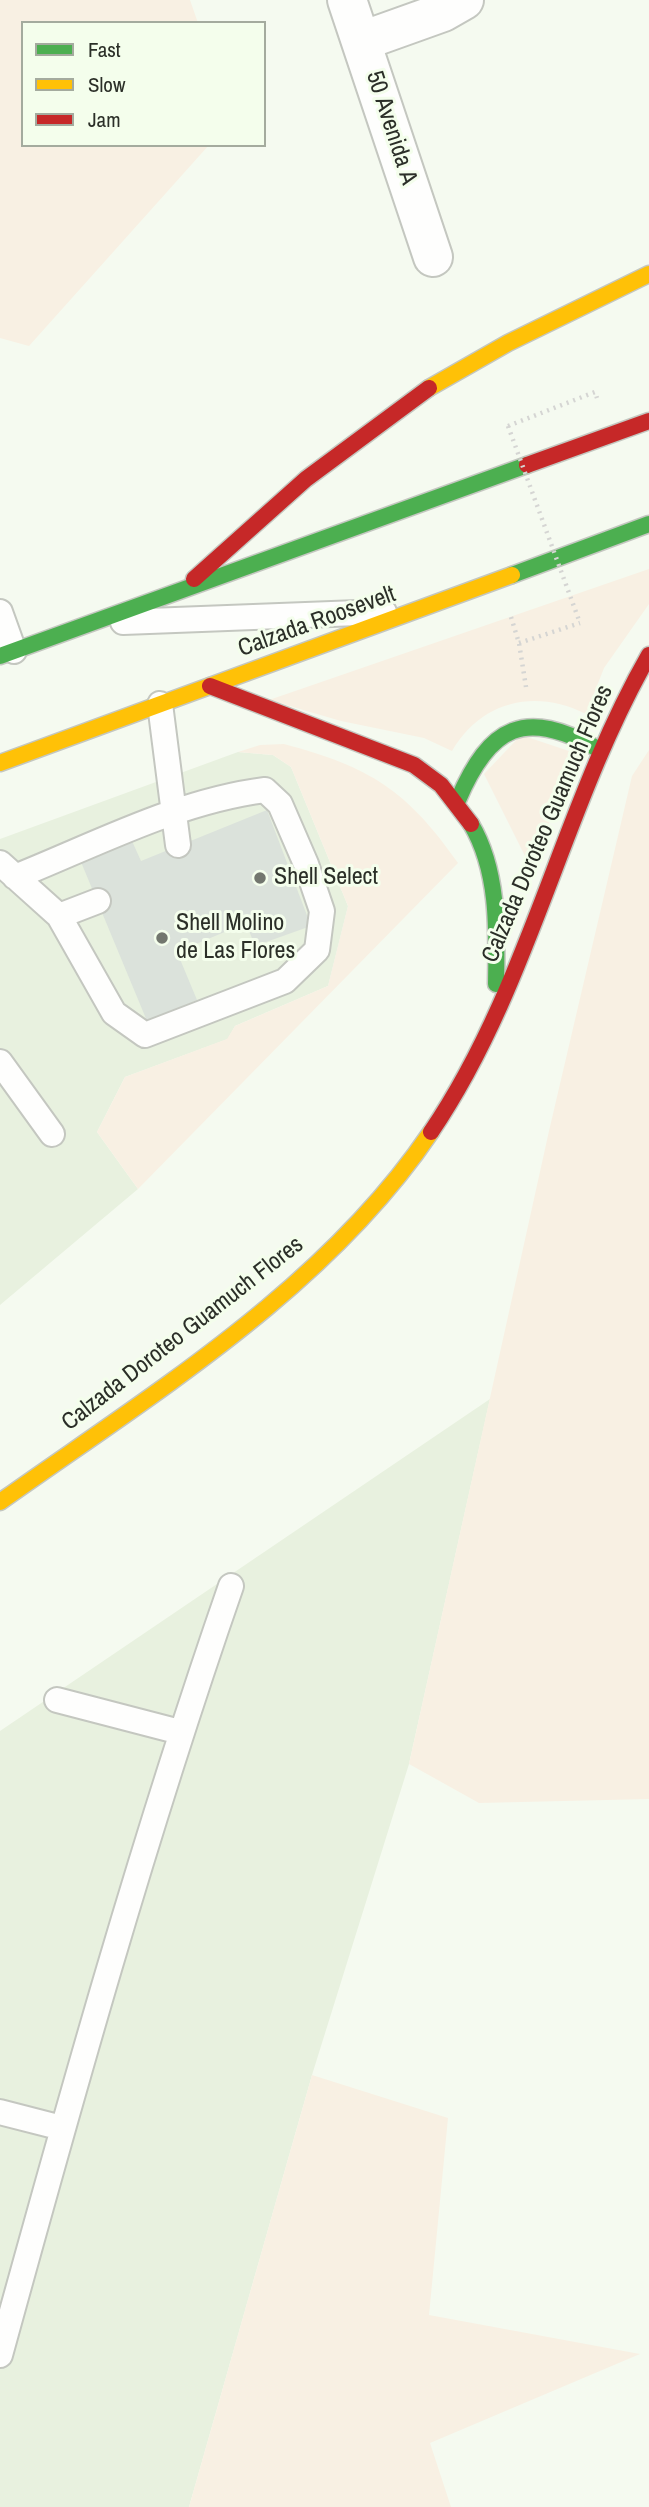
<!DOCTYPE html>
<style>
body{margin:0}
#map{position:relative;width:649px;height:2507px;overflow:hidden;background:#f5faf0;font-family:"Archivo Narrow",sans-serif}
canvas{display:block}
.legend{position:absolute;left:21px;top:21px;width:245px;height:126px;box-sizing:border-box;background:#f4feec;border:2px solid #a4ab9e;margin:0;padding:9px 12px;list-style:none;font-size:21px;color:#2b2f28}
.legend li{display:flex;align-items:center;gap:14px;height:35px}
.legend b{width:35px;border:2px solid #a4ab9e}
</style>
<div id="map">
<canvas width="649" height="2507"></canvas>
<ul class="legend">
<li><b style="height:9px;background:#4caf50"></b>Fast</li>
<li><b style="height:9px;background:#ffc107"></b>Slow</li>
<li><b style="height:9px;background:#c62828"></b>Jam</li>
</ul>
</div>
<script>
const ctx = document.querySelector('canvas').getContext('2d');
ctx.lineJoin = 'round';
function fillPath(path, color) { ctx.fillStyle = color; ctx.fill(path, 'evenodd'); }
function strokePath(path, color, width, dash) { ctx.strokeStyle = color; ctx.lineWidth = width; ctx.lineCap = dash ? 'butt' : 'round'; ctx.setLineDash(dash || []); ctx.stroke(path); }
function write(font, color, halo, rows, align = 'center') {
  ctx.font = font + ' "Archivo Narrow",sans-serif'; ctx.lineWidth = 6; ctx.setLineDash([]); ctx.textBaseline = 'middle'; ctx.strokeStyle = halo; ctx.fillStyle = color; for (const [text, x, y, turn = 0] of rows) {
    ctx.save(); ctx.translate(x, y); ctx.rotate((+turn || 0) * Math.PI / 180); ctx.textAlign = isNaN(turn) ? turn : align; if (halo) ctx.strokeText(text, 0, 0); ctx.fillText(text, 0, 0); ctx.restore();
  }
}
const built = new Path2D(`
 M 238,752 L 273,755 L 291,767 L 348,906 L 328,986 L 235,1026 L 228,1039 L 125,1077 L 97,1132 L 138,1189 L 0,1305 L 0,839 Z
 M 490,1399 L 409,1764 L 312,2075 L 189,2507 L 0,2507 L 0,1731 Z`);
const green = new Path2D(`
 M 0,0 L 190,0 L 198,23 L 23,23 L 23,145 L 209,145 L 29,346 L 0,338 Z
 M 649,569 L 649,604 L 604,668 L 586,714 C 535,688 481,701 452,751 L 424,738 L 341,721 L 269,700 Z
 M 521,735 L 575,753 L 532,870 L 484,774 Z
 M 284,744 C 370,767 407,790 458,863 L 138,1189 L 97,1132 L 125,1077 L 227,1039 L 235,1026 L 328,986 L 348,906 L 291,767 L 273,755 L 238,752 L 260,745 Z
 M 649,750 L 649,1799 L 479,1803 L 409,1764 L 549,1131 L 632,776 Z
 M 312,2075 L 448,2118 L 429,2315 L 640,2354 L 430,2443 L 451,2507 L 189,2507 Z`);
const building = new Path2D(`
 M 267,810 L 311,926 L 255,946 L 246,923 L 177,952 L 197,1000 L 147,1021 L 81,862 L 132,841 L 141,861 Z`);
const path = new Path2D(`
 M 508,426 L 595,392 L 597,398
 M 511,617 L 519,643 L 526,687
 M 519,643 L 580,623`);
const lane = new Path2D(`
 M 0,612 L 14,651
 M 123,622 L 384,612
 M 160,704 L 178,845
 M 0,863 L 59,916 L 98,901
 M 15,877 C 95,845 178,801 265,790 L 280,804 L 306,864 L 322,911 L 317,950 L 285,981 L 145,1035 L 114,1013 L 59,916
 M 0,1062 L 52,1134
 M 57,1700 L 180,1732
 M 0,2112 L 62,2128
 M 0,2355 C 71,2097 143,1839 231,1586`);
const street = new Path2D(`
 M 347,0 L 433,257
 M 362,41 L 443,12 L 464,0`);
const fast = new Path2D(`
 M 512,575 L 649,524
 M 0,656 L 527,465
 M 458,800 C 490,725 525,708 598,749
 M 471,824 C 499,871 497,931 496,984`);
const slow = new Path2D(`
 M 429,388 L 508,343 L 649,274
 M 0,763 L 512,575
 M 0,1502 C 152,1394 325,1289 431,1132`);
const jam = new Path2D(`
 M 527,465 L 649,421
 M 194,579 L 306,479 L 429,388
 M 210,686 L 414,765 L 441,785 L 471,824
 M 431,1132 C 530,986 562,807 649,655`);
const pathBridge = new Path2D(`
 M 508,426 L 580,623`);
const markers = [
 [260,878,7,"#72766e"],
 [162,938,7,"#72766e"]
];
const streetNames = [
 ["50 Avenida A",391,128,72],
 ["Calzada Roosevelt",317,622,-20],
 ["Calzada Doroteo Guamuch Flores",548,824,-67],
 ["Calzada Doroteo Guamuch Flores",183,1334,-38]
];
const poiNames = [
 ["Shell Select",274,878],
 ["Shell Molino",176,924],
 ["de Las Flores",176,952]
];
fillPath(built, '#e8f1df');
fillPath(green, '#f8f0e3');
fillPath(building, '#dbe2db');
strokePath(lane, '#c4c7c0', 28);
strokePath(street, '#c4c7c0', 42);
strokePath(fast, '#c4c7c0', 19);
strokePath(slow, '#c4c7c0', 19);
strokePath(jam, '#c4c7c0', 19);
strokePath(path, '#d5d5d3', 4.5, [2, 5]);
strokePath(lane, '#fefefd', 24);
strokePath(street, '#fefefd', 38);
strokePath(fast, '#4caf50', 16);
strokePath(slow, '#ffc107', 16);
strokePath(jam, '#c62828', 16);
strokePath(pathBridge, '#d5d5d3', 4.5, [2, 5]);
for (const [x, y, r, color] of markers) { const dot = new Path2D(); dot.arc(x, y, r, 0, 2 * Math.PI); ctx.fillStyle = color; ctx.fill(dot); strokePath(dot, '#f4feec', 2.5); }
write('24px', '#2b2f28', '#f4feec', streetNames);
write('24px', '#2b2f28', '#f4feec', poiNames, 'left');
</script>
